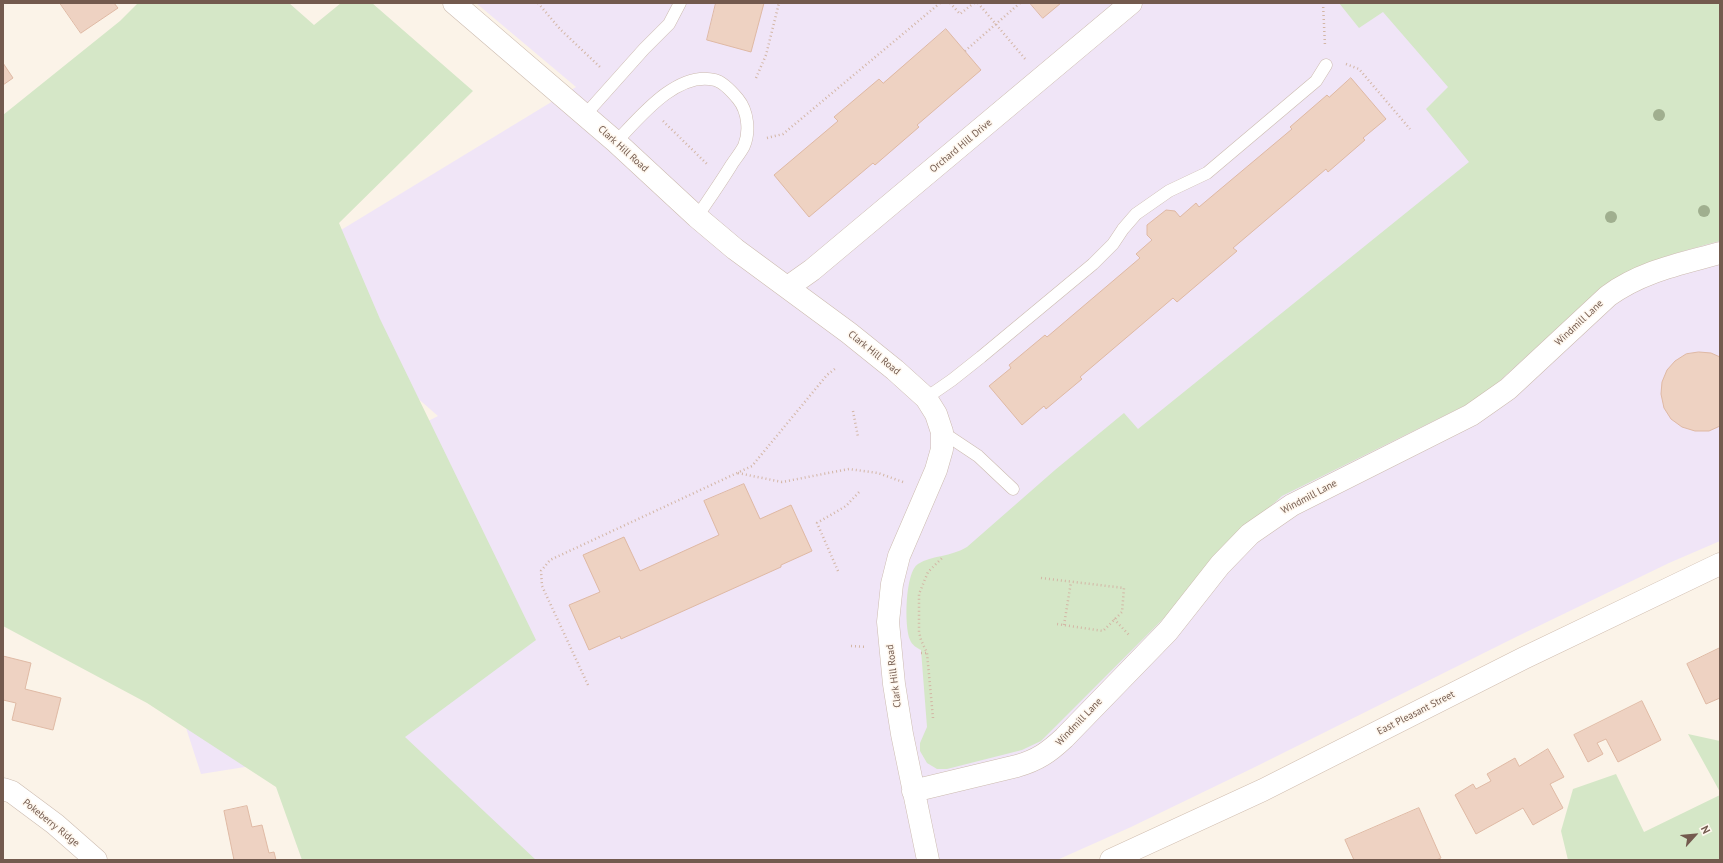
<!DOCTYPE html>
<style>
body{margin:0}
#map{position:relative;width:1723px;height:863px;overflow:hidden;background:#fbf3e8;font-family:"PT Sans",sans-serif}
canvas{display:block}
.frame{position:absolute;inset:0;border:4px solid #735a4e;pointer-events:none}
.north{position:absolute;left:1675px;top:815px;width:40px;height:40px;-webkit-text-stroke:3px #fef7ee;paint-order:stroke;rotate:63deg;font-size:11px;font-weight:700;line-height:16px;text-align:center;color:#735a4e}
.north::after{content:'';display:block;margin:auto;width:14px;height:18px;background:#735a4e;clip-path:polygon(50% 0,100% 100%,50% 72%,0 100%)}
</style>
<div id="map">
<canvas width="1723" height="863"></canvas>
<div class="frame"></div>
<div class="north">N</div>
</div>
<script>
const ctx = document.querySelector('canvas').getContext('2d');
ctx.lineJoin = 'round';
function fillPath(path, color) { ctx.fillStyle = color; ctx.fill(path, 'evenodd'); }
function strokePath(path, color, width, dash) { ctx.strokeStyle = color; ctx.lineWidth = width; ctx.lineCap = dash ? 'butt' : 'round'; ctx.setLineDash(dash || []); ctx.stroke(path); }
function write(font, color, halo, rows, align = 'center') {
  ctx.font = font + ' "PT Sans",sans-serif'; ctx.lineWidth = 3; ctx.setLineDash([]); ctx.textBaseline = 'middle'; ctx.strokeStyle = halo; ctx.fillStyle = color; for (const [text, x, y, turn = 0] of rows) {
    ctx.save(); ctx.translate(x, y); ctx.rotate((+turn || 0) * Math.PI / 180); ctx.textAlign = isNaN(turn) ? turn : align; if (halo) ctx.strokeText(text, 0, 0); ctx.fillText(text, 0, 0); ctx.restore();
  }
}
const education = new Path2D(`
 M 476,3 L 1720,3 L 1720,541 L 1669,563 L 1518,636 L 1255,767 L 1131,827 L 1057,860 L 410,860 L 314,756 L 201,774 L 135,571 L 438,416 L 272,272 L 576,87 Z`);
const green = new Path2D(`
 M 138,3 L 289,3 L 314,25 L 341,3 L 372,3 L 473,91 L 339,223 L 380,319 L 536,640 L 405,737 L 536,860 L 302,860 L 276,787 L 147,703 L 3,626 L 3,115 L 120,21 Z
 M 1339,3 L 1720,3 L 1720,241 C 1679,252 1639,262 1603,286 L 1482,397 L 1282,496 L 1215,556 L 1167,615 L 1041,741 L 1022,750 L 947,769 L 937,769 L 927,763 L 920,751 L 920,743 L 927,727 L 921,650 C 917,648 912,645 910,640 C 904,627 905,572 918,564 C 932,555 951,557 967,547 L 1055,470 L 1124,413 L 1138,429 L 1469,162 L 1426,109 L 1448,87 L 1383,12 L 1359,28 Z
 M 1688,734 L 1720,741 L 1720,792 Z
 M 1616,774 L 1644,832 L 1720,795 L 1720,860 L 1568,860 L 1561,831 L 1573,789 Z`);
const building = new Path2D(`
 M 60,3 L 114,3 L 118,8 L 81,33 Z
 M 716,3 L 764,3 L 751,52 L 707,40 Z
 M 1030,3 L 1061,3 L 1043,18 Z
 M 946,29 L 981,70 L 917,125 L 919,127 L 875,165 L 873,163 L 809,217 L 774,175 L 838,121 L 834,117 L 879,79 L 883,83 Z
 M 3,63 L 13,78 L 3,85 Z
 M 1351,78 L 1386,119 L 1363,138 L 1365,140 L 1328,172 L 1326,169 L 1233,248 L 1237,251 L 1177,302 L 1173,298 L 1080,377 L 1082,379 L 1046,409 L 1044,406 L 1022,425 L 989,386 L 1011,368 L 1009,365 L 1045,335 L 1047,337 L 1140,258 L 1136,254 L 1152,240 L 1147,235 L 1147,225 L 1166,210 L 1175,211 L 1180,217 L 1196,203 L 1199,207 L 1292,129 L 1290,127 L 1327,95 L 1329,97 Z
 M 1699,352 L 1711,353 L 1720,357 L 1720,426 L 1709,431 L 1695,431 L 1682,427 L 1671,419 L 1664,408 L 1661,394 L 1662,382 L 1667,370 L 1675,361 L 1686,354 Z
 M 744,484 L 760,519 L 791,505 L 812,551 L 781,565 L 781,567 L 621,639 L 620,636 L 589,650 L 569,605 L 600,592 L 583,555 L 624,537 L 640,571 L 719,535 L 704,501 Z
 M 1720,648 L 1720,698 L 1706,704 L 1687,664 Z
 M 3,656 L 31,663 L 25,689 L 61,698 L 53,730 L 12,720 L 16,703 L 3,700 Z
 M 1642,701 L 1661,740 L 1618,762 L 1606,739 L 1597,743 L 1603,754 L 1588,762 L 1574,735 Z
 M 1548,749 L 1564,777 L 1550,784 L 1563,808 L 1533,825 L 1523,808 L 1476,834 L 1455,795 L 1473,784 L 1476,789 L 1491,781 L 1487,774 L 1515,758 L 1519,766 Z
 M 247,806 L 252,827 L 262,825 L 269,853 L 274,852 L 276,860 L 234,860 L 224,811 Z
 M 1419,808 L 1441,858 L 1436,860 L 1354,860 L 1345,840 Z`);
const path = new Path2D(`
 M 538,3 L 560,29 L 600,67
 M 950,3 L 960,14 L 974,3
 M 978,3 L 1026,60
 M 1323,3 L 1325,46
 M 965,51 L 1020,3
 M 1346,64 L 1359,69 L 1410,129
 M 756,78 L 766,55 L 779,3
 M 663,121 L 708,165
 M 767,138 L 783,134 L 940,3
 M 853,411 L 858,437
 M 738,473 L 782,482 L 849,469 L 878,473 L 903,482
 M 838,571 L 817,523 L 846,506 L 861,490
 M 1041,578 L 1124,588 L 1122,612 L 1103,631 L 1057,624
 M 1114,619 L 1129,635
 M 1064,625 L 1071,582
 M 851,646 L 866,647
 M 921,653 L 927,653
 M 588,685 L 542,586 L 541,571 L 550,560 L 752,466 L 827,375 L 836,368
 M 933,718 L 927,653 L 921,640 L 919,632 L 919,594 L 928,572 L 943,557`);
const service = new Path2D(`
 M 585,115 L 644,49 L 669,24 L 680,3
 M 616,142 C 639,118 677,70 715,80 C 723,82 733,93 738,99 C 748,111 750,132 744,146 C 741,152 736,158 732,164 C 721,182 709,199 697,217
 M 926,398 L 952,380 L 981,357 L 1093,264 L 1113,244 L 1123,229 L 1136,214 L 1169,191 L 1207,173 L 1316,81 L 1326,65
 M 942,432 L 978,456 L 1013,489`);
const minor = new Path2D(`
 M 454,3 L 616,142 L 697,217 L 735,249 L 849,333 L 895,370 L 926,398 L 936,414 L 942,432 L 942,449 L 936,470 L 899,556 L 892,584 L 888,622 L 894,684 L 902,734 L 928,860
 M 788,287 L 812,270 L 1131,3
 M 3,789 L 12,792 L 55,824 L 96,860
 M 913,791 L 1017,766 C 1038,760 1049,752 1064,738 L 1168,631 L 1220,565 L 1250,534 L 1292,505 L 1471,415 L 1508,389 L 1608,296 C 1642,271 1681,264 1720,253`);
const secondary = new Path2D(`
 M 1111,860 L 1263,790 L 1524,658 L 1720,564`);
const trees = [
 [1659,115],
 [1704,211],
 [1611,217]
];
const streetNames = [
 ["Orchard Hill Drive",961,146,-40],
 ["Clark Hill Road",623,149,42],
 ["Windmill Lane",1579,323,-43],
 ["Clark Hill Road",874,353,39],
 ["Windmill Lane",1309,497,-28],
 ["Clark Hill Road",894,676,-97],
 ["East Pleasant Street",1416,713,-27],
 ["Windmill Lane",1079,722,-46],
 ["Pokeberry Ridge",51,823,39]
];
fillPath(education, '#f0e5f7');
fillPath(green, '#d5e7c7');
fillPath(building, '#eed2c2');
strokePath(building, '#dfb9a4', 1);
strokePath(service, '#ccbbaf', 13);
strokePath(minor, '#ccbbaf', 23);
strokePath(secondary, '#d0bdaf', 23);
strokePath(path, '#d3b6a5', 2.5, [1, 3]);
strokePath(service, '#fff', 12);
strokePath(minor, '#fff', 22);
strokePath(secondary, '#fff', 22);
ctx.fillStyle = '#a0af8f';
for (const [x, y] of trees) { ctx.beginPath(); ctx.arc(x, y, 6, 0, 2 * Math.PI); ctx.fill(); }
write('10px', '#735a4e', '#fef7ee', streetNames);
</script>
